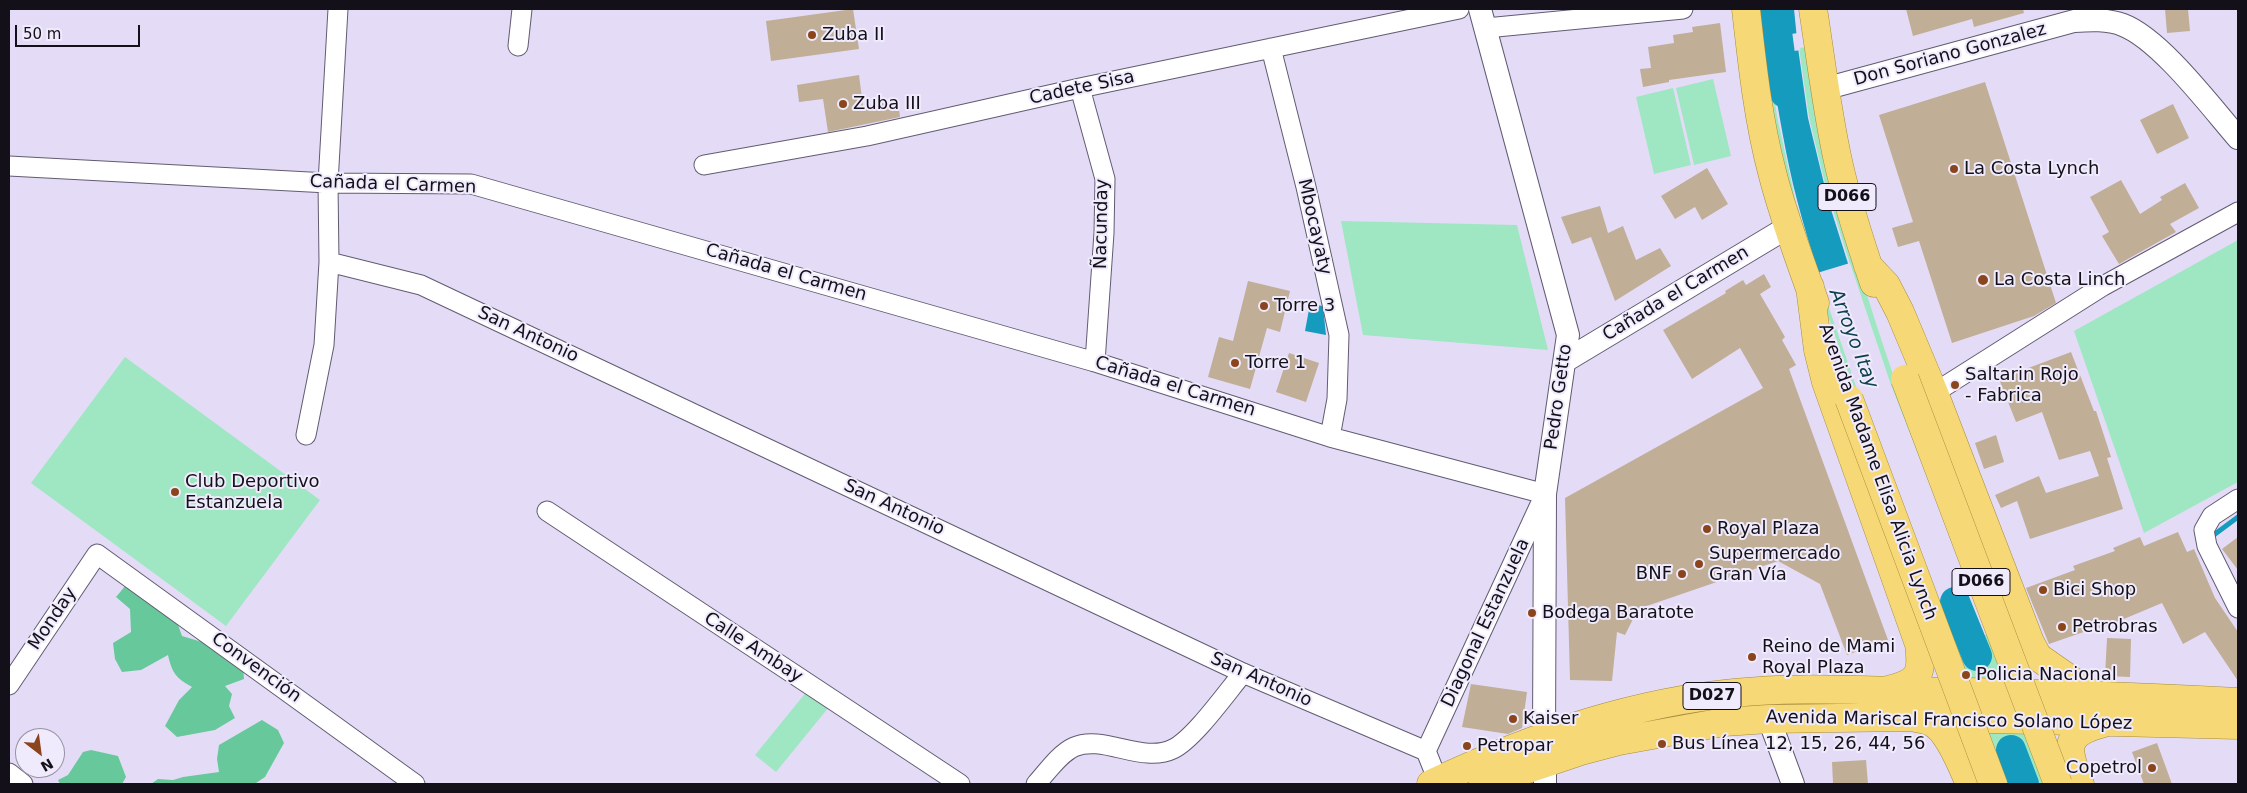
<!DOCTYPE html>
<meta charset="utf-8">
<style>
body{margin:0}
#map{position:relative;width:2247px;height:793px;overflow:hidden;background:#e4dcf7;font-family:"DejaVu Sans",sans-serif}
canvas{display:block}
.frame{position:absolute;inset:0;border:10px solid #131019;pointer-events:none}
.north{position:absolute;left:15px;top:728px;width:50px;height:50px;box-sizing:border-box;background:#f0ebfc;border:1px solid #9893a1;border-radius:50%;rotate:150deg;font-size:14px;font-weight:700;line-height:20px;text-align:center;color:#131019}
.north::after{content:'';display:block;margin:auto;width:18px;height:22px;background:#8b451e;clip-path:polygon(50% 0,100% 100%,50% 72%,0 100%)}
.scale{position:absolute;left:15px;top:25px;width:125px;height:22px;box-sizing:border-box;border:2px solid #131019;border-top:0;padding-left:6px;font-size:15px;line-height:18px;white-space:nowrap;color:#131019;-webkit-text-stroke:4px #f0ebfc;paint-order:stroke}
</style>
<div id="map">
<canvas width="2247" height="793"></canvas>
<div class="frame"></div>
<div class="north">N</div>
<div class="scale">50 m</div>
</div>
<script>
const ctx = document.querySelector('canvas').getContext('2d');
ctx.lineJoin = 'round';
function fillPath(path, color) { ctx.fillStyle = color; ctx.fill(path, 'evenodd'); }
function strokePath(path, color, width, dash) { ctx.strokeStyle = color; ctx.lineWidth = width; ctx.lineCap = dash ? 'butt' : 'round'; ctx.setLineDash(dash || []); ctx.stroke(path); }
function write(font, color, halo, rows, align = 'center') {
  ctx.font = font + ' "DejaVu Sans",sans-serif'; ctx.lineWidth = 4; ctx.setLineDash([]); ctx.textBaseline = 'middle'; ctx.strokeStyle = halo; ctx.fillStyle = color; for (const [text, x, y, turn = 0] of rows) {
    ctx.save(); ctx.translate(x, y); ctx.rotate((+turn || 0) * Math.PI / 180); ctx.textAlign = isNaN(turn) ? turn : align; if (halo) ctx.strokeText(text, 0, 0); ctx.fillText(text, 0, 0); ctx.restore();
  }
}
const green = new Path2D(`
 M 1808,47 L 1836,188 L 1827,192 L 1809,117 L 1799,48 Z
 M 1768,52 L 1777,116 L 1796,203 L 1791,205 L 1761,53 Z
 M 1713,79 L 1731,156 L 1694,165 L 1676,88 Z
 M 1673,88 L 1691,165 L 1654,174 L 1636,97 Z
 M 1837,190 C 1880,357 1946,518 2006,680 L 1966,680 L 1846,367 L 1797,228 L 1791,206 L 1797,205 L 1808,241 L 1882,455 L 1952,542 L 1876,347 L 1828,194 Z
 M 1341,221 L 1517,225 L 1548,350 L 1363,335 Z
 M 2238,240 L 2238,482 L 2144,533 L 2074,331 Z
 M 125,357 L 320,500 L 226,626 L 31,483 Z
 M 808,690 L 829,707 L 776,772 L 755,755 Z
 M 1986,729 L 2025,731 L 2045,784 L 2006,784 Z`);
const forest = new Path2D(`
 M 126,585 L 177,622 L 182,636 L 242,654 L 244,679 L 225,686 L 232,694 L 229,706 L 235,718 L 215,730 L 177,737 L 165,726 L 179,700 L 192,687 C 176,678 172,673 168,655 L 141,670 L 122,672 L 115,659 L 113,643 L 131,632 L 130,609 L 116,597 Z
 M 262,720 L 278,730 L 284,743 L 265,777 L 256,783 L 151,784 L 158,779 L 173,780 L 183,777 L 219,772 L 217,759 L 219,745 Z
 M 91,750 L 118,756 L 126,777 L 122,784 L 60,784 L 58,780 L 68,775 L 83,752 Z`);
const water = new Path2D(`
 M 1764,9 L 1794,9 L 1797,39 L 1774,43 L 1775,51 L 1798,48 L 1808,118 L 1828,200 L 1874,346 L 1884,459 C 1853,369 1815,275 1793,184 C 1783,140 1776,97 1769,53 L 1775,52 L 1774,43 L 1767,44 Z
 M 1310,304 L 1323,306 L 1326,335 L 1305,331 Z`);
const pier = new Path2D(`
 M 1798,33 L 1798,41 L 1777,45 L 1778,49 L 1798,46 L 1801,50 L 1766,55 L 1767,51 L 1772,50 L 1772,46 L 1765,46 L 1763,38 Z
 M 1850,263 L 1891,385 L 1988,634 L 1956,648 L 1881,459 L 1817,273 Z
 M 2033,772 L 2039,784 L 2010,784 L 2007,777 L 2009,774 Z`);
const stream = new Path2D(`
 M 2211,537 L 2238,517`);
const river = new Path2D(`
 M 1774,9 L 1785,93
 M 1955,602 L 1977,656
 M 2011,750 L 2024,784`);
const building = new Path2D(`
 M 853,9 L 859,49 L 771,61 L 766,21 Z
 M 1906,9 L 2023,9 L 2024,13 L 1974,27 L 1972,19 L 1913,36 Z
 M 2165,9 L 2188,9 L 2190,31 L 2167,33 Z
 M 1720,23 L 1726,72 L 1669,80 L 1669,82 L 1643,87 L 1640,69 L 1651,68 L 1648,47 L 1674,43 L 1673,35 L 1693,32 L 1692,27 Z
 M 859,75 L 863,106 L 898,101 L 900,117 L 828,132 L 823,99 L 799,102 L 797,85 Z
 M 1985,82 L 2056,303 L 2034,316 L 1952,343 L 1919,241 L 1898,247 L 1892,228 L 1913,222 L 1879,115 Z
 M 2173,104 L 2189,138 L 2157,154 L 2140,120 Z
 M 1707,168 L 1728,204 L 1702,220 L 1695,207 L 1675,219 L 1661,196 Z
 M 2121,180 L 2140,214 L 2162,200 L 2160,197 L 2185,183 L 2199,208 L 2170,224 L 2176,232 L 2119,264 L 2102,236 L 2109,232 L 2090,197 Z
 M 1600,206 L 1608,233 L 1623,226 L 1636,260 L 1660,248 L 1671,266 L 1615,301 L 1591,237 L 1572,244 L 1561,217 Z
 M 1764,274 L 1771,287 L 1760,294 L 1785,337 L 1782,340 L 1796,365 L 1789,369 L 1888,640 L 1847,655 L 1820,584 L 1778,561 L 1638,609 L 1625,635 L 1617,632 L 1612,681 L 1570,680 L 1565,498 L 1763,388 L 1740,348 L 1692,379 L 1663,330 L 1726,293 L 1725,291 L 1743,280 L 1746,285 Z
 M 1248,281 L 1290,291 L 1280,332 L 1267,328 L 1250,389 L 1208,377 L 1219,337 L 1233,341 Z
 M 2071,352 L 2094,411 L 2096,411 L 2111,457 L 2107,458 L 2123,509 L 2030,539 L 2017,501 L 2001,508 L 1995,495 L 2039,476 L 2046,493 L 2099,476 L 2090,451 L 2059,460 L 2042,412 L 2016,422 L 1999,379 Z
 M 1289,353 L 1319,363 L 1306,402 L 1276,392 Z
 M 1996,435 L 2004,462 L 1984,469 L 1975,443 Z
 M 2178,532 L 2187,552 L 2194,549 L 2215,598 L 2238,632 L 2238,681 L 2205,632 L 2183,644 L 2162,603 L 2100,629 L 2098,627 L 2049,644 L 2026,588 L 2075,570 L 2073,566 L 2115,551 L 2113,548 L 2140,537 L 2144,546 Z
 M 2238,537 L 2238,570 L 2222,549 Z
 M 2107,638 L 2131,639 L 2130,677 L 2105,676 Z
 M 1471,684 L 1527,692 L 1522,728 L 1508,734 L 1462,727 Z
 M 2157,743 L 2172,784 L 2144,784 L 2132,752 Z
 M 1866,760 L 1868,784 L 1833,784 L 1832,762 Z`);
const minor = new Path2D(`
 M 1486,28 L 1683,9
 M 518,46 L 522,9
 M 1271,48 L 1306,187 L 1339,335 L 1337,399 L 1330,437
 M 1080,88 L 1105,179 L 1104,233 L 1095,362
 M 704,165 L 867,136 L 1080,88 L 1459,9
 M 9,166 L 328,183 L 471,184 L 1095,362 L 1330,437 L 1545,494 L 1426,751
 M 329,262 L 421,285 L 1243,673 L 1426,751 L 1438,781
 M 1934,393 L 2103,286 L 2238,212
 M 306,435 L 324,345 L 329,262 L 328,183 L 338,9
 M 2238,499 L 2212,516 L 2204,530 L 2207,546 L 2238,608
 M 547,511 L 960,784
 M 9,685 L 97,554 L 415,784
 M 9,773 L 23,784
 M 1036,784 C 1047,772 1059,754 1074,747 C 1103,734 1142,764 1173,749 C 1194,739 1227,692 1243,673`);
const tertiary = new Path2D(`
 M 1480,9 L 1568,335 L 1545,494 L 1544,737
 M 1824,89 L 2074,21 C 2090,20 2108,19 2123,25 C 2160,39 2211,107 2238,138
 M 1565,361 L 1788,227
 M 1769,719 L 1793,784
 M 1545,784 L 1545,764`);
const trunk = new Path2D(`
 M 1746,9 C 1752,63 1758,119 1772,172 C 1783,216 1800,260 1815,303
 M 1813,9 C 1821,60 1827,111 1838,161 C 1847,202 1860,242 1874,283
 M 1868,266 L 1886,285 L 1900,312 L 1934,393 L 2030,642 L 2038,657 L 2091,694
 M 1810,287 L 1818,350 L 1826,382 L 1919,644 C 1923,675 1919,682 1888,690
 M 1916,718 C 1920,719 1927,720 1931,722 C 1949,730 1962,767 1970,784
 M 1431,784 C 1526,739 1628,703 1734,693 C 1789,687 1844,690 1899,691 C 2013,692 2125,696 2238,702
 M 1483,784 L 1581,751 L 1619,741 L 1724,722 L 1769,719 L 1909,717 L 2238,725
 M 2080,784 C 2066,749 2062,734 2104,723`);
const trunkBridge = new Path2D(`
 M 1905,379 L 2058,784
 M 1849,399 L 1993,784`);
const markers = [
 [812,35,5,"#8b451e"],
 [843,104,5,"#8b451e"],
 [1954,169,5,"#8b451e"],
 [1983,280,6,"#8b451e"],
 [1264,306,5,"#8b451e"],
 [1235,363,5,"#8b451e"],
 [1955,385,5,"#8b451e"],
 [175,492,5,"#8b451e"],
 [1707,529,5,"#8b451e"],
 [1699,564,5,"#8b451e"],
 [1682,574,5,"#8b451e"],
 [2043,590,5,"#8b451e"],
 [1532,613,5,"#8b451e"],
 [2062,627,5,"#8b451e"],
 [1752,657,5,"#8b451e"],
 [1966,675,5,"#8b451e"],
 [1513,719,5,"#8b451e"],
 [1662,744,5,"#8b451e"],
 [1467,746,5,"#8b451e"],
 [2152,768,5,"#8b451e"]
];
const shields = [
 [1847,197,58],
 [1981,582,58],
 [1712,696,58]
];
const shieldNames = [
 ["D066",1847,197],
 ["D066",1981,582],
 ["D027",1712,696]
];
const poiNames = [
 ["Zuba II",822,35],
 ["Zuba III",853,104],
 ["La Costa Lynch",1964,169],
 ["La Costa Linch",1994,280],
 ["Torre 3",1274,306],
 ["Torre 1",1245,363],
 ["Saltarin Rojo",1965,375],
 ["- Fabrica",1965,396],
 ["Club Deportivo",185,482],
 ["Estanzuela",185,503],
 ["Royal Plaza",1717,529],
 ["Supermercado",1709,554],
 ["Gran Vía",1709,575],
 ["BNF",1672,574,"right"],
 ["Bici Shop",2053,590],
 ["Bodega Baratote",1542,613],
 ["Petrobras",2072,627],
 ["Reino de Mami",1762,647],
 ["Royal Plaza",1762,668],
 ["Policia Nacional",1976,675],
 ["Kaiser",1523,719],
 ["Bus Línea 12, 15, 26, 44, 56",1672,744],
 ["Petropar",1477,746],
 ["Copetrol",2142,768,"right"]
];
const streetNames = [
 ["Don Soriano Gonzalez",1950,55,-15],
 ["Cadete Sisa",1082,88,-12],
 ["Cañada el Carmen",393,185,2],
 ["Ñacunday",1102,224,-89],
 ["Mbocayaty",1314,227,77],
 ["Cañada el Carmen",786,273,16],
 ["Cañada el Carmen",1676,294,-31],
 ["San Antonio",528,335,25],
 ["Cañada el Carmen",1175,387,17],
 ["Pedro Getto",1559,397,-82],
 ["Avenida Madame Elisa Alicia Lynch",1877,472,70],
 ["San Antonio",894,508,25],
 ["Monday",53,619,-56],
 ["Diagonal Estanzuela",1486,623,-65],
 ["Calle Ambay",753,648,33],
 ["Convención",256,668,36],
 ["San Antonio",1261,680,24],
 ["Avenida Mariscal Francisco Solano López",1949,721,1]
];
const waterNames = [
 ["Arroyo Itay",1853,339,69]
];
fillPath(green, '#9fe6c2');
fillPath(forest, '#67c99b');
fillPath(water, '#159bbe');
fillPath(pier, '#e4dcf7');
strokePath(stream, '#159bbe', 5);
strokePath(river, '#159bbe', 30);
fillPath(building, '#c0ae97');
strokePath(minor, '#625b72', 21);
strokePath(tertiary, '#625b72', 24);
strokePath(trunk, '#a58c3f', 29);
strokePath(minor, '#fff', 19);
strokePath(tertiary, '#fff', 22);
strokePath(trunk, '#f6d876', 28);
strokePath(trunkBridge, '#a58c3f', 29, []);
strokePath(trunkBridge, '#f6d876', 28);
for (const [x, y, r, color] of markers) { const dot = new Path2D(); dot.arc(x, y, r, 0, 2 * Math.PI); ctx.fillStyle = color; ctx.fill(dot); strokePath(dot, '#f0ebfc', 2); }
for (const [x, y, w] of shields) { const box = new Path2D(); box.roundRect(x - w / 2, y - 13.5, w, 27, 4); ctx.fillStyle = '#f0ebfc'; ctx.fill(box); strokePath(box, '#131019', 1); }
write('bold 16px', '#131019', null, shieldNames);
write('18px', '#131019', '#f0ebfc', poiNames, 'left');
write('18px', '#131019', '#f0ebfc', streetNames);
write('italic 19px', '#0e4150', '#f0ebfc', waterNames);
</script>
